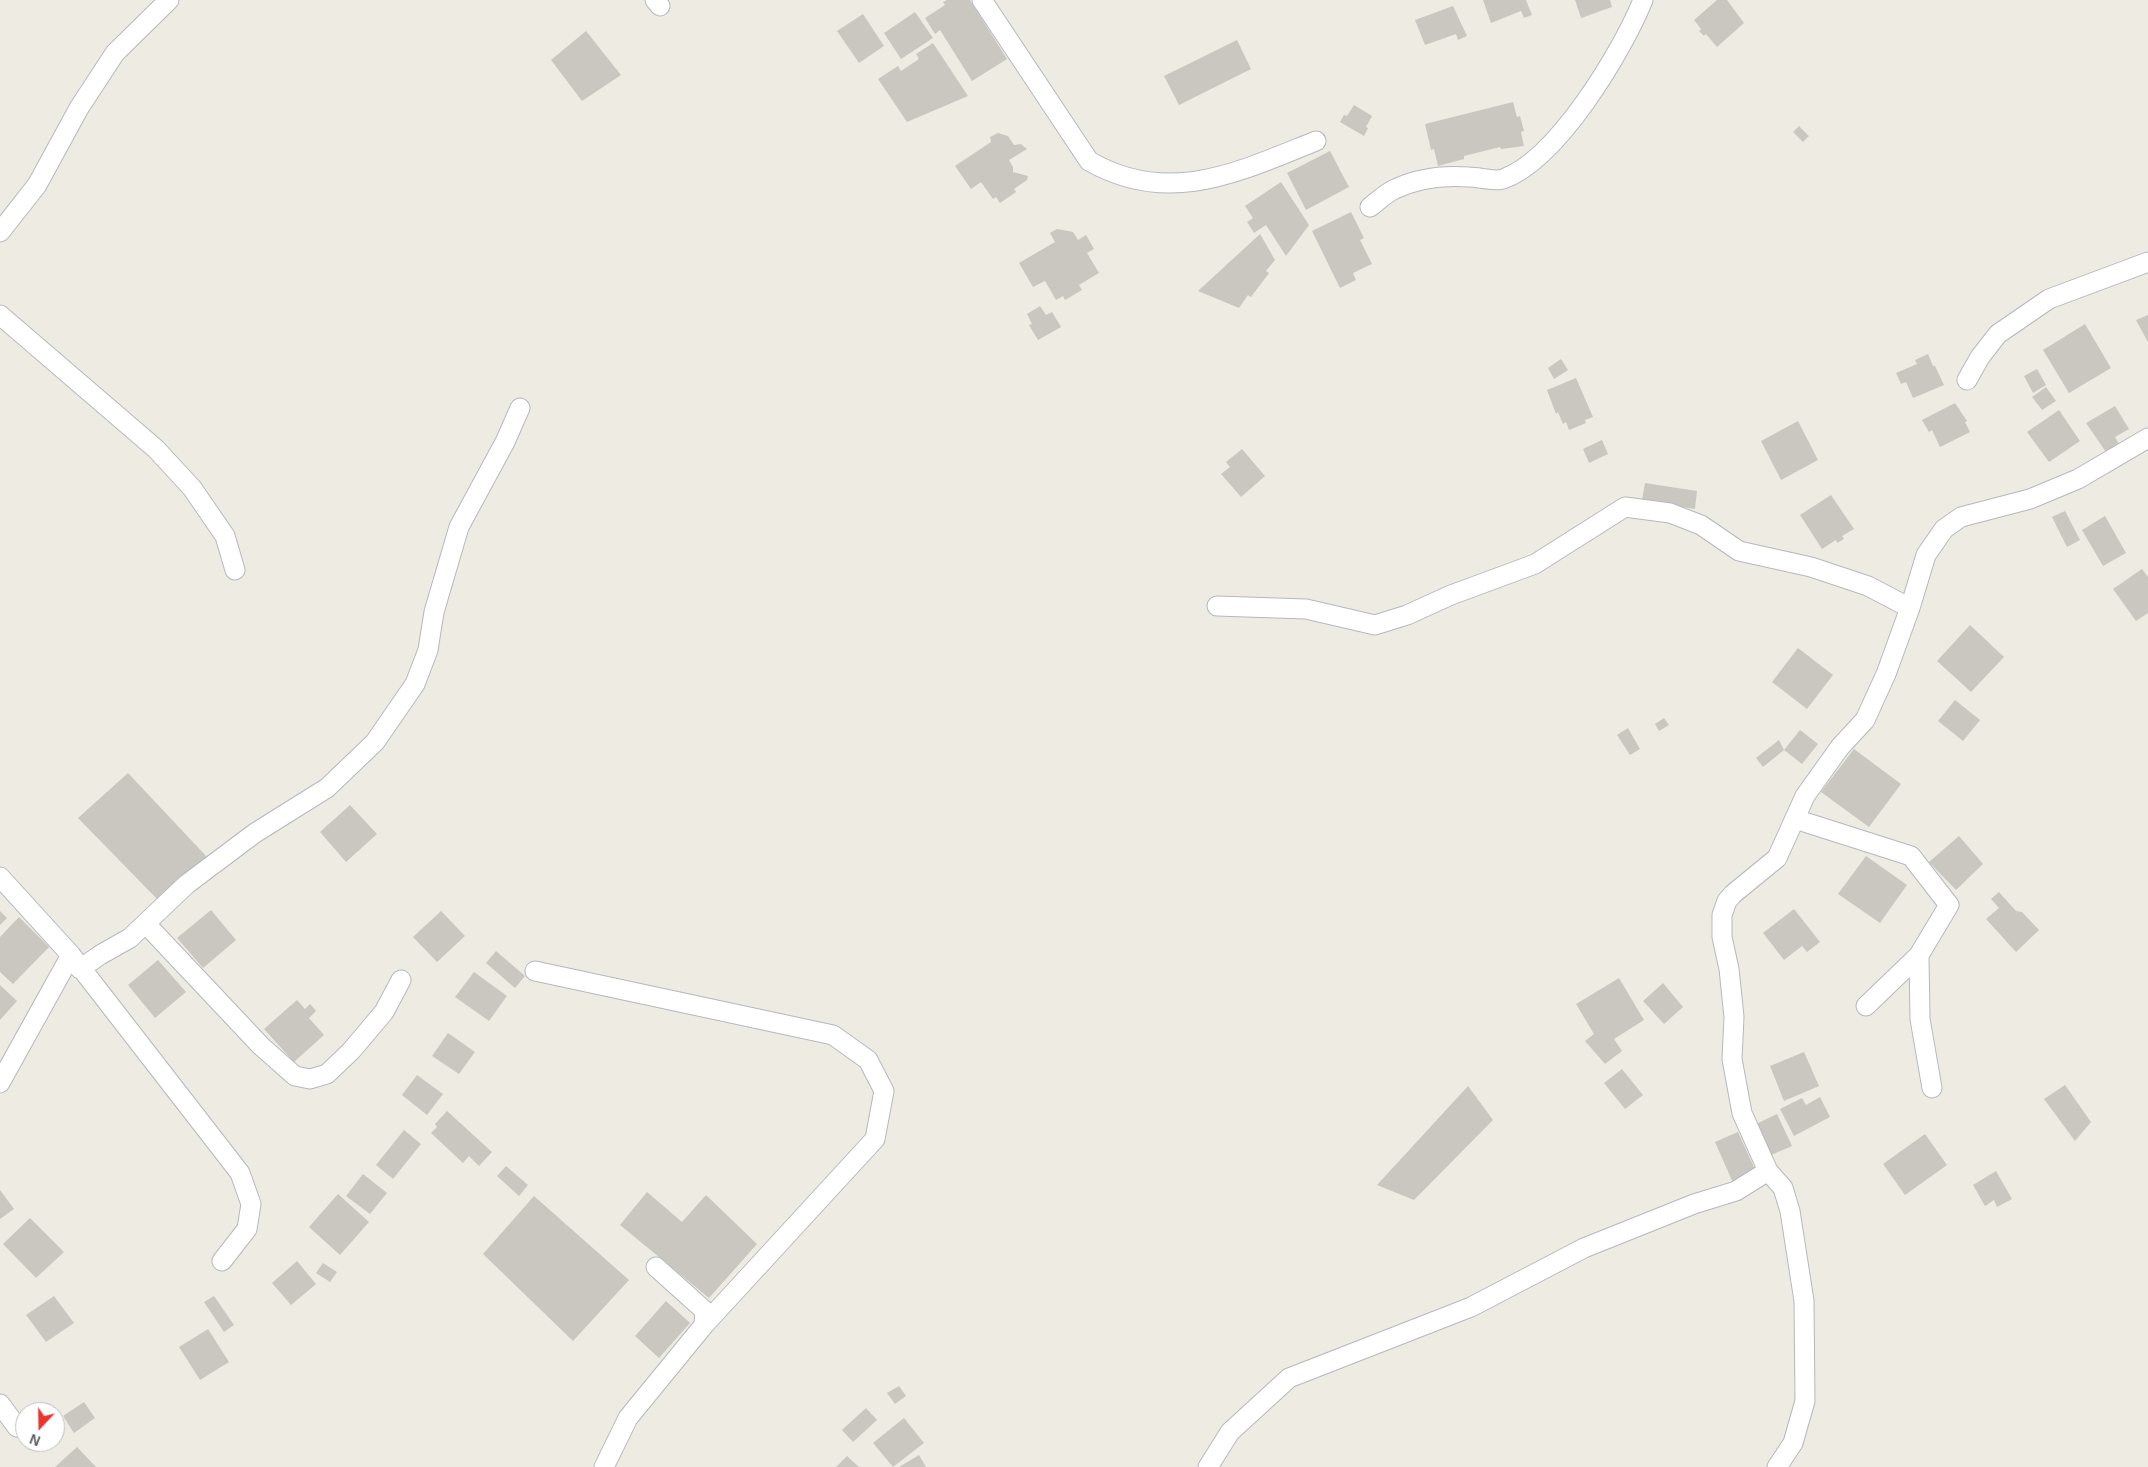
<!DOCTYPE html>
<style>
body{margin:0}
#map{position:relative;width:2148px;height:1467px;overflow:hidden;background:#edebe2;font-family:Helvetica,sans-serif}
canvas{display:block}
.north{position:absolute;left:15px;top:1402px;width:50px;height:50px;box-sizing:border-box;background:#fff;border:1px solid #bdbfc1;border-radius:50%;rotate:201deg;font-size:14px;font-weight:700;line-height:20px;text-align:center;color:#5a5e63}
.north::after{content:'';display:block;margin:auto;width:18px;height:22px;background:#ea352c;clip-path:polygon(50% 0,100% 100%,50% 72%,0 100%)}
</style>
<div id="map">
<canvas width="2148" height="1467"></canvas>
<div class="north">N</div>
</div>
<script>
const ctx = document.querySelector('canvas').getContext('2d');
ctx.lineJoin = 'round';
function fillPath(path, color) { ctx.fillStyle = color; ctx.fill(path, 'evenodd'); }
function strokePath(path, color, width, dash) { ctx.strokeStyle = color; ctx.lineWidth = width; ctx.lineCap = dash ? 'butt' : 'round'; ctx.setLineDash(dash || []); ctx.stroke(path); }
const building = new Path2D(`
 M 947,0 L 970,0 L 1007,59 L 972,81 L 940,30 L 935,34 L 925,18 L 945,5 L 943,2 Z
 M 1483,0 L 1526,0 L 1532,15 L 1524,18 L 1521,11 L 1491,23 Z
 M 1575,0 L 1610,0 L 1612,7 L 1581,18 Z
 M 1717,0 L 1727,0 L 1744,23 L 1717,47 L 1706,34 L 1704,36 L 1699,31 L 1701,29 L 1694,20 Z
 M 1453,6 L 1467,36 L 1458,40 L 1456,34 L 1425,45 L 1415,20 Z
 M 915,12 L 933,38 L 901,59 L 884,33 Z
 M 863,14 L 884,46 L 859,63 L 837,31 Z
 M 586,31 L 621,75 L 582,101 L 551,60 Z
 M 1237,40 L 1251,69 L 1179,105 L 1164,76 Z
 M 933,43 L 968,96 L 907,122 L 878,79 L 898,66 L 901,71 L 919,59 L 916,54 Z
 M 1513,102 L 1517,117 L 1520,116 L 1524,131 L 1521,132 L 1524,146 L 1501,149 L 1500,147 L 1464,156 L 1464,159 L 1438,166 L 1434,149 L 1431,150 L 1425,124 Z
 M 1354,105 L 1372,116 L 1366,127 L 1368,128 L 1364,136 L 1340,122 L 1344,115 L 1347,116 Z
 M 1799,126 L 1809,136 L 1803,142 L 1793,132 Z
 M 998,133 L 1008,136 L 1014,145 L 1021,144 L 1027,149 L 1009,160 L 1013,167 L 1013,172 L 1028,176 L 1027,180 L 1014,189 L 1016,192 L 1000,203 L 996,197 L 993,199 L 981,182 L 971,189 L 955,166 L 991,142 L 990,137 Z
 M 1330,151 L 1349,187 L 1306,210 L 1287,173 Z
 M 1281,182 L 1309,225 L 1286,256 L 1266,225 L 1254,233 L 1247,222 L 1253,218 L 1245,206 Z
 M 1351,212 L 1364,238 L 1360,240 L 1372,264 L 1353,273 L 1356,280 L 1340,288 L 1312,231 Z
 M 1057,229 L 1073,232 L 1078,240 L 1086,235 L 1094,249 L 1087,253 L 1099,273 L 1079,285 L 1082,290 L 1065,300 L 1063,296 L 1056,300 L 1045,281 L 1033,287 L 1019,263 L 1055,242 L 1050,233 Z
 M 1260,234 L 1275,260 L 1266,271 L 1269,273 L 1251,297 L 1248,295 L 1239,308 L 1198,291 Z
 M 1040,306 L 1046,315 L 1052,312 L 1061,327 L 1038,340 L 1029,325 L 1032,324 L 1027,314 Z
 M 2148,315 L 2148,342 L 2136,320 Z
 M 2085,324 L 2111,368 L 2069,393 L 2043,350 Z
 M 1928,354 L 1933,366 L 1935,366 L 1944,385 L 1913,398 L 1906,382 L 1901,384 L 1896,373 L 1917,364 L 1915,360 Z
 M 1561,359 L 1568,370 L 1554,379 L 1548,368 Z
 M 2037,369 L 2046,385 L 2033,393 L 2024,376 Z
 M 1576,378 L 1593,417 L 1585,420 L 1586,423 L 1569,430 L 1566,422 L 1563,424 L 1558,412 L 1556,414 L 1547,390 Z
 M 2046,387 L 2056,401 L 2042,410 L 2032,397 Z
 M 1955,403 L 1967,421 L 1965,422 L 1970,432 L 1940,447 L 1932,430 L 1929,432 L 1922,420 Z
 M 2115,406 L 2129,429 L 2115,437 L 2119,444 L 2106,452 L 2086,423 Z
 M 2059,410 L 2080,441 L 2049,462 L 2027,432 Z
 M 1798,421 L 1818,460 L 1781,480 L 1761,441 Z
 M 1602,440 L 1608,454 L 1589,463 L 1583,449 Z
 M 1242,449 L 1265,476 L 1241,497 L 1221,474 L 1230,467 L 1226,462 Z
 M 1645,483 L 1697,491 L 1695,509 L 1642,500 Z
 M 1831,495 L 1854,529 L 1842,536 L 1844,539 L 1837,543 L 1836,540 L 1822,549 L 1800,515 Z
 M 2065,511 L 2080,540 L 2067,547 L 2052,517 Z
 M 2105,516 L 2126,553 L 2103,566 L 2082,530 Z
 M 2142,569 L 2148,577 L 2148,613 L 2136,621 L 2113,589 Z
 M 1970,625 L 2004,657 L 1971,692 L 1937,661 Z
 M 1798,648 L 1833,675 L 1807,709 L 1772,682 Z
 M 1955,700 L 1980,720 L 1963,741 L 1938,721 Z
 M 1664,718 L 1669,725 L 1659,731 L 1655,724 Z
 M 1628,728 L 1640,749 L 1630,755 L 1617,735 Z
 M 1800,730 L 1818,744 L 1802,764 L 1784,750 Z
 M 1779,740 L 1784,750 L 1763,767 L 1756,758 Z
 M 1854,749 L 1901,784 L 1869,827 L 1821,792 Z
 M 128,773 L 207,857 L 159,901 L 78,818 Z
 M 350,805 L 377,834 L 346,862 L 320,832 Z
 M 1959,836 L 1983,864 L 1956,890 L 1929,862 Z
 M 1866,856 L 1907,885 L 1880,923 L 1838,894 Z
 M 1999,892 L 2016,911 L 2022,912 L 2039,930 L 2016,952 L 1986,919 L 1999,908 L 1991,899 Z
 M 1794,909 L 1820,942 L 1807,952 L 1802,946 L 1784,960 L 1763,933 Z
 M 211,910 L 236,940 L 203,968 L 177,938 Z
 M 0,911 L 7,918 L 0,925 Z
 M 441,911 L 465,936 L 437,962 L 413,937 Z
 M 19,917 L 49,947 L 13,984 L 0,972 L 0,937 Z
 M 496,951 L 525,976 L 515,988 L 486,963 Z
 M 158,960 L 186,992 L 155,1018 L 128,985 Z
 M 474,972 L 507,996 L 489,1021 L 455,997 Z
 M 1619,978 L 1644,1020 L 1614,1039 L 1622,1051 L 1605,1064 L 1585,1041 L 1594,1034 L 1576,1004 Z
 M 1663,983 L 1683,1007 L 1664,1024 L 1643,1001 Z
 M 0,985 L 17,1001 L 0,1020 Z
 M 297,1000 L 305,1009 L 310,1004 L 316,1011 L 309,1018 L 324,1035 L 294,1062 L 264,1029 Z
 M 448,1033 L 475,1052 L 459,1074 L 432,1056 Z
 M 1804,1052 L 1819,1086 L 1784,1101 L 1770,1066 Z
 M 1622,1069 L 1643,1095 L 1625,1109 L 1604,1083 Z
 M 417,1075 L 443,1094 L 427,1115 L 402,1095 Z
 M 2065,1085 L 2091,1122 L 2075,1141 L 2044,1099 Z
 M 1468,1086 L 1493,1120 L 1414,1200 L 1377,1185 Z
 M 1820,1097 L 1830,1117 L 1794,1136 L 1780,1109 L 1802,1098 L 1806,1105 Z
 M 447,1111 L 492,1152 L 479,1166 L 469,1156 L 463,1163 L 431,1133 L 437,1127 L 435,1124 Z
 M 1777,1114 L 1792,1146 L 1771,1155 L 1756,1124 Z
 M 404,1130 L 421,1144 L 393,1179 L 376,1165 Z
 M 1738,1132 L 1757,1174 L 1734,1185 L 1715,1142 Z
 M 1925,1134 L 1947,1165 L 1905,1195 L 1883,1164 Z
 M 506,1166 L 528,1185 L 519,1196 L 497,1176 Z
 M 1996,1171 L 2012,1199 L 1997,1207 L 1994,1200 L 1985,1206 L 1973,1185 Z
 M 363,1174 L 387,1193 L 370,1214 L 346,1196 Z
 M 0,1190 L 14,1209 L 0,1219 Z
 M 647,1192 L 682,1222 L 706,1195 L 757,1244 L 709,1298 L 620,1225 Z
 M 338,1194 L 369,1222 L 340,1255 L 309,1227 Z
 M 534,1196 L 629,1280 L 573,1341 L 483,1254 Z
 M 30,1218 L 64,1252 L 36,1278 L 3,1244 Z
 M 297,1261 L 316,1284 L 291,1305 L 272,1283 Z
 M 323,1263 L 337,1272 L 330,1282 L 316,1273 Z
 M 54,1296 L 74,1323 L 46,1342 L 26,1315 Z
 M 214,1296 L 234,1325 L 224,1332 L 204,1302 Z
 M 666,1301 L 690,1323 L 659,1358 L 635,1336 Z
 M 208,1329 L 229,1362 L 200,1380 L 179,1347 Z
 M 899,1386 L 906,1396 L 895,1404 L 887,1393 Z
 M 84,1402 L 95,1418 L 74,1433 L 63,1416 Z
 M 866,1408 L 877,1420 L 853,1442 L 842,1430 Z
 M 904,1418 L 924,1443 L 893,1467 L 873,1443 Z
 M 77,1447 L 96,1467 L 55,1467 Z
 M 919,1455 L 926,1467 L 899,1467 Z
 M 847,1456 L 859,1467 L 836,1467 Z`);
const street = new Path2D(`
 M 655,0 L 660,6
 M 982,0 L 1089,161 C 1169,207 1238,172 1316,141
 M 1370,207 C 1378,201 1386,193 1395,189 C 1418,178 1444,175 1469,177 C 1479,177 1494,182 1503,179 C 1557,160 1622,52 1643,0
 M 0,232 L 37,185 L 79,108 L 115,53 L 169,0
 M 0,315 L 156,449 L 192,488 L 225,536 L 235,570
 M 1967,380 L 1980,357 L 1998,334 L 2049,299 L 2148,262
 M 1217,606 L 1306,609 L 1375,625 L 1407,615 L 1451,595 L 1535,564 L 1625,507 L 1670,513 L 1701,525 L 1739,551 L 1811,567 L 1868,586 L 1910,608
 M 1795,819 L 1911,856 L 1949,905 L 1919,955 L 1866,1006
 M 0,877 L 71,955 L 240,1173 L 251,1204 L 247,1229 L 222,1261
 M 146,924 L 261,1046 L 295,1076 L 310,1079 L 327,1074 L 351,1051 L 384,1012 L 401,980
 M 1919,955 L 1920,1019 L 1932,1088
 M 80,969 L 100,955 L 130,938 L 187,884 L 255,833 L 327,788 L 375,742 L 415,684 L 428,650 L 434,612 L 459,527 L 505,442 L 520,408
 M 535,971 L 833,1035 L 868,1060 L 884,1091 L 875,1139 L 704,1325
 M 0,1083 L 71,955
 M 0,1404 L 17,1427
 M 604,1467 L 628,1418 L 704,1325 L 705,1311 L 656,1267
 M 1208,1467 L 1230,1432 L 1289,1378 L 1471,1307 L 1584,1248 L 1694,1204 L 1736,1191 L 1768,1171
 M 1777,1467 L 1793,1443 L 1805,1401 L 1804,1301 L 1790,1211 L 1783,1188 L 1768,1171 L 1742,1113 L 1732,1059 L 1734,1017 L 1729,969 L 1722,937 L 1722,915 L 1727,901 L 1733,894 L 1777,858 L 1805,796 L 1840,747 L 1865,720 L 1886,674 L 1910,608 L 1926,555 L 1944,529 L 1961,517 L 2030,499 L 2078,479 L 2148,438`);
fillPath(building, '#cac7c1');
strokePath(street, '#b5b8bd', 21);
strokePath(street, '#fff', 19);
</script>
